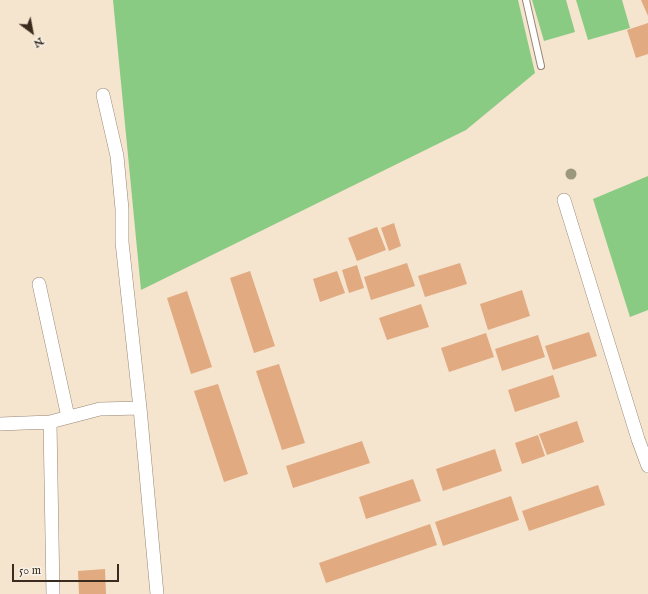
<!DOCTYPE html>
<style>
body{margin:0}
#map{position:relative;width:648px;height:594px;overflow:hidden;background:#f5e4ce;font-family:"IM FELL English",serif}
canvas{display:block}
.north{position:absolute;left:12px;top:12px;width:40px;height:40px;-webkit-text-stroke:3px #f7f3e8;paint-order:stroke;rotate:148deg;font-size:11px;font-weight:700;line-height:16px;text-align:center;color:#3b2a1e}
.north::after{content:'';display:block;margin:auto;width:14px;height:18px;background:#3b2a1e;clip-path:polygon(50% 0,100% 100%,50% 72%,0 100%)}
.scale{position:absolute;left:12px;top:564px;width:107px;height:18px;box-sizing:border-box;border:2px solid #3b2a1e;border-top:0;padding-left:5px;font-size:12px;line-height:14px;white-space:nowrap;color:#3b2a1e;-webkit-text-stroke:3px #f7f3e8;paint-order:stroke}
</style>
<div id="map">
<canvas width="648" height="594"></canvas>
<div class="north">N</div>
<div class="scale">50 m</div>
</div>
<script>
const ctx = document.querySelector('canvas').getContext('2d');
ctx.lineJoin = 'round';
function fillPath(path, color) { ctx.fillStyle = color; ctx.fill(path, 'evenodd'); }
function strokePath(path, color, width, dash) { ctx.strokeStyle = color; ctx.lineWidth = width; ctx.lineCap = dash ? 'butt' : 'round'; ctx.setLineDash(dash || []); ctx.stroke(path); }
const green = new Path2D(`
 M 113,0 L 518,0 L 535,73 L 466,130 L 141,290 Z
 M 532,0 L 566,0 L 575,32 L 544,41 Z
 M 576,0 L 622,0 L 630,28 L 588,40 Z
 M 648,176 L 648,310 L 630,317 L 593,199 Z`);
const building = new Path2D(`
 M 641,0 L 648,0 L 648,16 Z
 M 648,23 L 648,54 L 636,58 L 627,30 Z
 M 394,223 L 401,246 L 389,251 L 381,228 Z
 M 377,227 L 386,250 L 357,261 L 348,238 Z
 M 407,263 L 415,286 L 371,300 L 364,277 Z
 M 460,263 L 467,284 L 425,297 L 418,276 Z
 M 357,265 L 364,288 L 349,293 L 342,270 Z
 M 250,271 L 275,346 L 254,353 L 230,278 Z
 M 337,271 L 345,293 L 320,302 L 313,279 Z
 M 522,290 L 530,316 L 488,330 L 480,304 Z
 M 187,291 L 212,367 L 191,374 L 167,298 Z
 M 421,304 L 429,327 L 387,340 L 379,318 Z
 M 589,332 L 597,356 L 553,370 L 545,346 Z
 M 486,333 L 494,357 L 449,372 L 441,348 Z
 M 538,335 L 545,357 L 502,371 L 495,349 Z
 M 279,364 L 305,443 L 282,450 L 256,371 Z
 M 553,375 L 560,397 L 515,412 L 508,390 Z
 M 218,384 L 248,474 L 224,482 L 194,391 Z
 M 577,421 L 584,442 L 547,455 L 539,434 Z
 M 538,435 L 545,456 L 522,464 L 515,443 Z
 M 362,441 L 370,463 L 293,488 L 286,466 Z
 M 495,449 L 502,471 L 443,491 L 436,469 Z
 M 413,479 L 421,501 L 366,519 L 359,497 Z
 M 598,485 L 605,505 L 529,531 L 522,511 Z
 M 511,496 L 519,520 L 443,546 L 435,522 Z
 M 430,524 L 437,545 L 326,583 L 319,563 Z
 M 105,569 L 106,594 L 79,594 L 78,571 Z`);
const lane = new Path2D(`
 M 526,0 L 541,66`);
const street = new Path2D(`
 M 103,95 L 117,156 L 122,209 L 122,242 L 140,408 L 157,594
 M 564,200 L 638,439 L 648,466
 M 39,284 L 68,417
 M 50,422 L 53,594
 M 0,424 L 50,422 L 100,409 L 140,408`);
const trees = [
 [571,174]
];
fillPath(green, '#89cb83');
fillPath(building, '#e2aa80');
strokePath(lane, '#988776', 8);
strokePath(street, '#988776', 14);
strokePath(lane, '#fff', 6);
strokePath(street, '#fff', 13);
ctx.fillStyle = '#9b987e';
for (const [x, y] of trees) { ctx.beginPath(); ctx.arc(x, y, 5.5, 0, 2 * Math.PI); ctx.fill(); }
</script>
